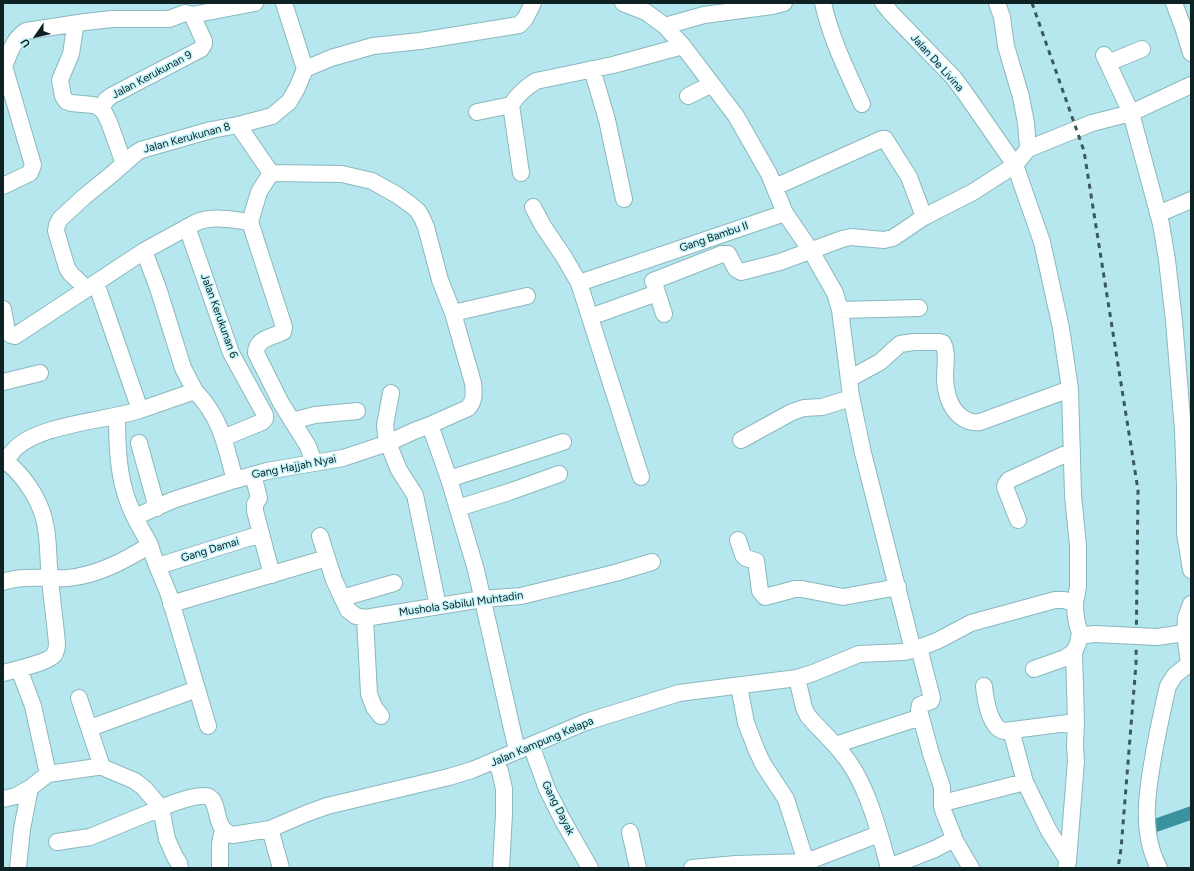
<!DOCTYPE html>
<style>
body{margin:0}
#map{position:relative;width:1194px;height:871px;overflow:hidden;background:#b7e7ee;font-family:Figtree,sans-serif}
canvas{display:block}
.frame{position:absolute;inset:0;border:4px solid #0e2123;pointer-events:none}
.north{position:absolute;left:16px;top:16px;width:40px;height:40px;-webkit-text-stroke:3px #c4f5fb;paint-order:stroke;rotate:236deg;font-size:11px;font-weight:700;line-height:16px;text-align:center;color:#0e2123}
.north::after{content:'';display:block;margin:auto;width:14px;height:18px;background:#0e2123;clip-path:polygon(50% 0,100% 100%,50% 72%,0 100%)}
</style>
<div id="map">
<canvas width="1194" height="871"></canvas>
<div class="frame"></div>
<div class="north">U</div>
</div>
<script>
const ctx = document.querySelector('canvas').getContext('2d');
ctx.lineJoin = 'round';
function strokePath(path, color, width, dash) { ctx.strokeStyle = color; ctx.lineWidth = width; ctx.lineCap = dash ? 'butt' : 'round'; ctx.setLineDash(dash || []); ctx.stroke(path); }
function write(font, color, halo, rows, align = 'center') {
  ctx.font = font + ' Figtree,sans-serif'; ctx.lineWidth = 3; ctx.setLineDash([]); ctx.textBaseline = 'middle'; ctx.strokeStyle = halo; ctx.fillStyle = color; for (const [text, x, y, turn = 0] of rows) {
    ctx.save(); ctx.translate(x, y); ctx.rotate((+turn || 0) * Math.PI / 180); ctx.textAlign = isNaN(turn) ? turn : align; if (halo) ctx.strokeText(text, 0, 0); ctx.fillText(text, 0, 0); ctx.restore();
  }
}
const canal = new Path2D(`
 M 1151,827 L 1191,813`);
const minor = new Path2D(`
 M 284,3 L 305,69
 M 623,3 L 646,12 L 665,26 L 683,46 L 736,116 L 769,174 L 785,213 L 811,251 L 835,293 L 840,310 L 851,396 L 863,453 L 913,650
 M 823,3 C 831,39 847,71 862,104
 M 997,3 L 1002,17 L 1006,46 L 1021,97 L 1026,123 L 1028,149 L 1015,165 L 1042,242 L 1061,328 L 1070,389 L 1073,495 L 1078,546 L 1078,587 L 1075,603
 M 1174,3 L 1183,27 L 1191,53
 M 192,15 L 255,3
 M 79,23 L 75,28 L 71,54 L 60,80 L 63,96 L 66,101 L 71,103 L 93,105 L 99,107 L 104,112 L 109,122 L 124,164
 M 665,26 L 704,15 L 772,6 L 784,3
 M 1104,55 L 1131,113 L 1161,224 L 1167,260 L 1174,321 L 1183,430 L 1185,486 L 1185,533 L 1191,570
 M 1108,63 L 1142,49
 M 592,69 L 607,120 L 624,199
 M 688,96 L 712,84
 M 477,112 L 511,105
 M 238,125 L 271,173 L 259,192 L 250,222
 M 1028,149 L 1092,123 L 1131,113 L 1191,85
 M 271,173 L 342,174 L 372,181 L 397,195 L 411,205 L 418,211 L 422,218 L 426,227 L 440,280 L 453,313 L 473,383 C 474,393 475,401 468,408 L 430,425 L 449,479 L 476,570 L 515,742 L 520,750
 M 521,173 L 511,105 C 517,95 525,88 536,81 L 613,65 L 683,46
 M 3,186 L 30,173 L 33,165 L 4,66 C 10,53 13,39 26,31 L 85,22 L 112,19 L 169,19 L 185,13 L 192,15 L 204,41 L 204,44 L 201,49 L 111,96 L 106,100 L 101,109
 M 775,187 L 882,139 L 885,139 L 909,177 L 924,217
 M 533,207 L 543,226 L 564,257 L 579,283
 M 1158,214 L 1191,200
 M 250,222 L 284,327 L 283,332 L 280,333 C 270,338 256,339 256,353 L 281,403 L 308,446 L 314,463
 M 187,227 L 231,353 L 265,415 L 265,419 L 262,422 L 223,438
 M 653,281 L 722,254 L 728,254 L 736,269 L 741,272 L 780,262 L 842,239 L 851,237 L 884,240 L 893,238 L 924,217 L 973,192 L 1015,165 L 965,93 L 953,77 L 892,14 L 883,3
 M 654,283 L 664,314
 M 87,289 L 71,274 L 67,268 L 56,231 L 57,225 L 60,219 L 85,196 L 111,175 L 136,153 L 141,150 L 211,130 L 238,125 L 272,116 L 289,102 L 297,88 L 305,69 L 331,58 L 373,46 L 420,41 L 519,25 L 525,19 L 533,3
 M 3,309 L 7,331 L 11,335 L 15,336 L 144,251 L 195,223 C 211,215 233,220 250,222
 M 840,310 L 919,308
 M 453,313 L 527,296
 M 590,317 L 657,293
 M 849,379 L 880,362 L 900,344 L 914,342 L 939,342 L 943,343 C 948,353 945,365 945,377 C 945,390 949,407 960,416 C 967,421 971,423 980,422 L 1070,389
 M 3,382 L 40,373
 M 195,391 C 222,419 225,445 235,480
 M 391,393 L 385,425 L 386,435 L 388,443 L 399,470 L 415,495 L 438,606
 M 140,410 L 195,391 L 183,368 L 158,288 L 144,251
 M 292,421 L 315,415 L 357,411
 M 741,440 L 792,412 L 804,408 L 822,407 L 851,398
 M 139,443 L 157,508
 M 3,460 L 7,462 C 8,458 10,454 13,451 C 37,424 105,421 140,410 L 96,283
 M 253,475 L 259,498 L 255,504 L 255,511 L 272,575
 M 641,477 L 579,283 L 785,213
 M 449,479 L 563,442
 M 458,508 L 509,492 L 559,474
 M 135,517 L 173,500 L 235,480 L 267,471 L 343,458 L 388,443 L 414,431 L 430,425
 M 1018,520 L 1005,487 L 1006,484 L 1009,480 L 1072,451
 M 320,536 L 334,580 L 348,610 L 356,616 L 365,618 L 482,599 L 521,596 L 615,573 L 652,562
 M 738,540 L 743,555 L 746,558 L 756,561 L 760,591 L 765,597 L 795,589 L 802,589 L 843,597 L 898,587
 M 150,545 C 154,562 163,578 169,595 L 208,726
 M 158,566 L 261,534
 M 3,582 C 23,575 47,579 68,578 C 98,575 124,561 150,545 C 143,532 134,518 129,504 C 118,477 117,445 117,416
 M 342,598 L 394,583
 M 171,604 L 327,558
 M 365,618 L 369,694 L 374,707 L 381,716
 M 1157,637 L 1185,633 L 1186,618 L 1191,604
 M 919,648 L 932,698 L 931,701 L 920,705 L 919,710 L 931,754 L 942,787 L 942,806 L 944,813 L 953,835 L 954,839 L 971,868
 M 19,669 L 33,706 L 48,774
 M 1034,669 L 1065,658 L 1074,652
 M 3,673 C 14,670 47,663 54,655 C 56,652 57,647 57,643 C 55,622 52,600 50,579 C 48,562 49,546 46,529 C 43,504 26,478 7,462
 M 797,678 L 804,708 L 808,716 C 820,730 834,742 845,757 C 867,784 880,834 889,868
 M 739,686 L 746,723 L 757,751 L 763,764 L 786,799 L 806,862 L 809,868
 M 984,686 C 985,698 990,730 1005,731 L 1076,722
 M 79,698 L 102,767
 M 90,728 L 197,689
 M 1011,730 L 1025,782 L 1049,831 L 1068,861
 M 531,745 L 547,789 L 562,819 L 590,868
 M 835,745 L 921,717
 M 495,761 L 500,771 L 504,789 L 504,814 L 501,868
 M 3,799 L 16,796 L 30,788 L 48,774 L 97,767 L 102,767 L 135,781 L 144,788 L 161,808 C 170,804 201,792 209,797 C 221,804 212,829 233,835 L 270,829 L 305,814 L 327,806 L 449,777 L 472,770 L 586,722 L 679,693 L 797,678 L 813,673 L 859,654 L 904,652 L 913,650 L 937,641 L 971,623 L 1055,600 L 1064,600 L 1075,603 C 1075,614 1076,623 1080,633 L 1086,635 L 1095,634
 M 943,803 L 1025,782
 M 270,829 L 281,868
 M 630,832 L 638,868
 M 57,842 L 90,837 L 161,808 L 167,839 L 175,857 L 179,863 L 180,868
 M 889,867 L 935,849 L 954,839
 M 18,868 L 22,829 L 30,788
 M 220,868 L 220,844 L 223,830
 M 692,868 L 736,864 L 806,862 L 879,834
 M 1066,868 L 1068,861 L 1076,761 L 1075,746 L 1076,722 L 1074,652 L 1078,643 L 1080,633
 M 1159,868 C 1139,831 1148,786 1155,747 C 1159,727 1163,706 1168,686 L 1175,675 L 1189,664 L 1185,633 L 1191,633`);
const rail = new Path2D(`
 M 1032,3 L 1084,151 L 1138,490 L 1136,664 L 1121,849 L 1118,868`);
const minorBridge = new Path2D(`
 M 1095,634 L 1157,637`);
const streetNames = [
 ["Jalan De Livina",937,63,48],
 ["Jalan Kerukunan 9",152,75,-28],
 ["Jalan Kerukunan 8",187,138,-15],
 ["Gang Bambu II",714,237,-19],
 ["Jalan Kerukunan 6",219,316,70],
 ["Gang Hajjah Nyai",294,467,-11],
 ["Gang Damai",210,550,-17],
 ["Mushola Sabilul Muhtadin",461,604,-8],
 ["Jalan Kampung Kelapa",542,742,-23],
 ["Gang Dayak",558,808,63]
];
strokePath(canal, '#39939e', 13);
strokePath(minor, '#89b8be', 18);
strokePath(minor, '#fff', 16);
strokePath(rail, '#3d585b', 3, [5, 5]);
strokePath(minorBridge, '#89b8be', 18, []);
strokePath(minorBridge, '#fff', 16);
write('11px', '#0e2123', '#c4f5fb', streetNames);
</script>
